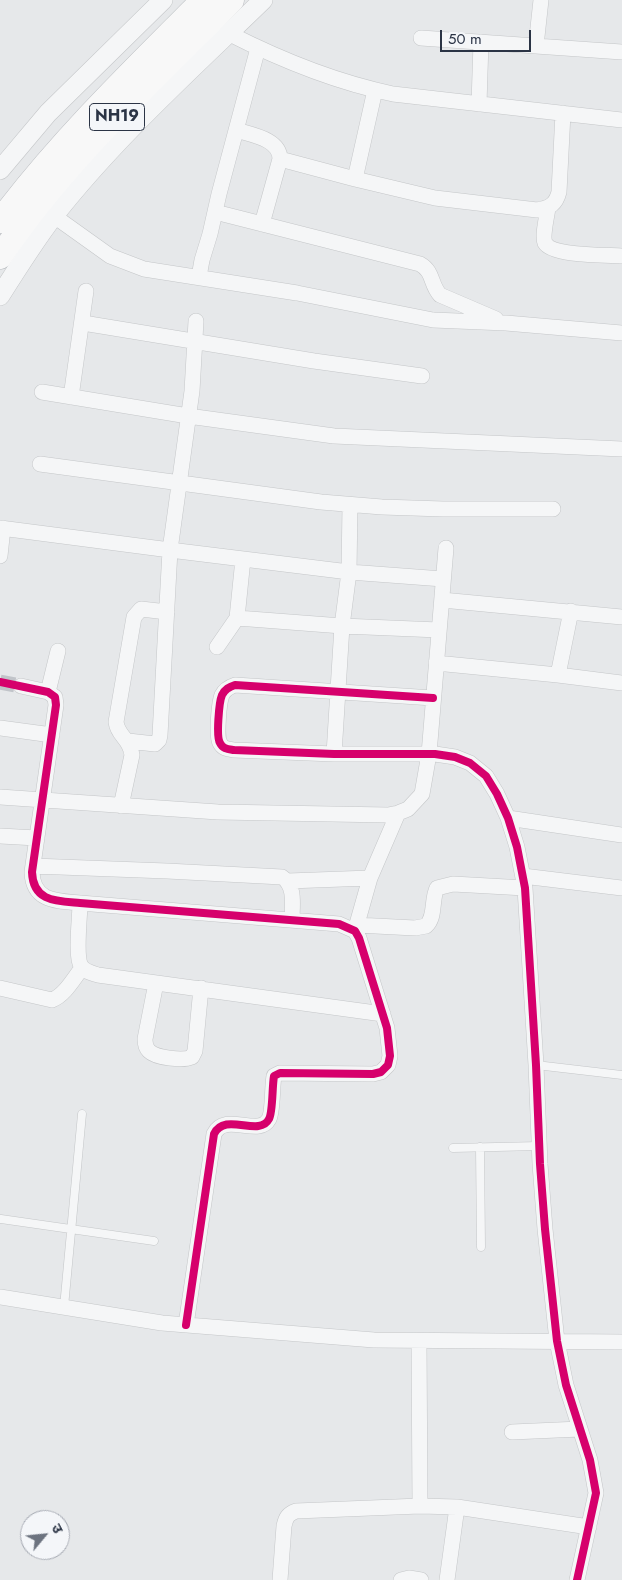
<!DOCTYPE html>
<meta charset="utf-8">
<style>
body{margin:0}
#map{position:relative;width:622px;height:1580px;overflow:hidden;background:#e6e8ea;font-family:Jost,"Noto Sans Devanagari",sans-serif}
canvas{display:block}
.north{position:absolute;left:20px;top:1510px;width:50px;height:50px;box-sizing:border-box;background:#f4f6f9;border:1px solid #a4a8b1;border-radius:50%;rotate:62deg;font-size:14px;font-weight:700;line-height:20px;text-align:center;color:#2b3445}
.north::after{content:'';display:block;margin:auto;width:18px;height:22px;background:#6c737f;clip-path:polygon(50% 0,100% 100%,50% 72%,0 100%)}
.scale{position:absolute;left:440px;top:30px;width:91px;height:22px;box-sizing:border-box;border:2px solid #2b3445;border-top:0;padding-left:6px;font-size:15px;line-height:18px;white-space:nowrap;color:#2b3445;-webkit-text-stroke:4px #f4f6f9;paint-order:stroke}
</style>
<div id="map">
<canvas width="622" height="1580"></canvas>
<div class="north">उ</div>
<div class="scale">50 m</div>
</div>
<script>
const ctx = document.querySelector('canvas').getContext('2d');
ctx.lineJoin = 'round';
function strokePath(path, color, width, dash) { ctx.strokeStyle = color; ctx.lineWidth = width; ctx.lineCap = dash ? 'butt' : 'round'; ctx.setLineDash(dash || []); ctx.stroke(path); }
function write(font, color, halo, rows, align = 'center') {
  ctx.font = font + ' Jost,sans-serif'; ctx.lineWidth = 5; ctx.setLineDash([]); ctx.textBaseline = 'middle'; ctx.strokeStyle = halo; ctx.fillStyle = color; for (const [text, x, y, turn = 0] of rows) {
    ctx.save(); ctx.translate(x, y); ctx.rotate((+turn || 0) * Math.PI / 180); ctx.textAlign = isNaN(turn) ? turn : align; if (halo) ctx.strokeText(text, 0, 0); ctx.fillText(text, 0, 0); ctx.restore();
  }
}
const minorTunnel = new Path2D(`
 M 0,682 L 21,686`);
const service = new Path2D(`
 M 536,1065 L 622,1075
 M 480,1147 L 481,1247
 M 453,1148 L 539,1146
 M 1,1219 L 154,1241
 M 64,1307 L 82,1114`);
const minor = new Path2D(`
 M 228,33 C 281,60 335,82 393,94 L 622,120
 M 421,38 L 622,52
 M 536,46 L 541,0
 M 479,104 L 481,42
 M 236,130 C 252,135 280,139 280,159 L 262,224
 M 280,159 L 355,179 L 435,198 L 537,210 C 550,208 556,204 559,192 L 563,113
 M 355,179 L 375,90
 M 548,208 C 547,216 542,236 545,243 C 552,256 607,255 622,256
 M 215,212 L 420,264 C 434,272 430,284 440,295 L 496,319
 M 54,216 L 110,256 L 144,269 L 297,293 L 433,320 L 506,323 L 622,333
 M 199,277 L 202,260 L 210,234 L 219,194 L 258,48
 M 83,323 L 314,361 L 422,376
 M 42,392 L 188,416 L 334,436 L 622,449
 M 71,397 L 86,291
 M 40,464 L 321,502 L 382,507 L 443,509 L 553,509
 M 0,528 L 170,550 L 349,572 L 443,579
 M 0,556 L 3,528
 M 442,600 L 622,617
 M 237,618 L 342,626 L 439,630
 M 217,647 L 237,618 L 243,559
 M 436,663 L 558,675 L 622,683
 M 558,675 L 571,611
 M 21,686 L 48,692 L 55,697 L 56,705 L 32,872 C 33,902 57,901 80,903 L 339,924 L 355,931 L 359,938 L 387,1028 L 390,1056 L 388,1065 L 381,1072 L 373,1074 L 280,1073 L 274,1076 C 272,1087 273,1112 269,1119 C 259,1138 225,1111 214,1134 L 186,1325
 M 48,692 L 58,651
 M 433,698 L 235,685 C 229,687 225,689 222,695 C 219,702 216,737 220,743 C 223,749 228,749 234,750 L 334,754 L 435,754 L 455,757 L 470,763 L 486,776 L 497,794 L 508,818 L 517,847 L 525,888 L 536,1065 L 540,1164 L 545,1229 L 557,1341 L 566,1385 L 590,1460 L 596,1493 L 577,1580
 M 0,728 L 52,735
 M 128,741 L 155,744 L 159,740 L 160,735 L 170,550 L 192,391 L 196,321
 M 334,754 L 342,626 L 349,572 L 350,505
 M 0,797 L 218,812 L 388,815 L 398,813 L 408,809 L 422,794 L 429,754 L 446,548
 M 121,806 L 132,755 C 130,738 118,737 116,722 L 134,617 L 141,609 L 167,612
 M 508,818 L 622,835
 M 0,836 L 37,838
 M 33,866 L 167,871 L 282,877 C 296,886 292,905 292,920
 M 523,876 L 622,888
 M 288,881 L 370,878
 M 80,903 C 80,917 75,956 81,966 C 85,972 92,973 98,975 L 383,1014
 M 356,925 L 415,928 L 426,926 C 436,917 431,900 437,888 L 453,884 L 525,888
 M 355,931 L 370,878 L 398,813
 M 156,983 L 145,1039 C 145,1044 146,1048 149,1051 C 156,1058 183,1061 192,1057 L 195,1051 L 201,988
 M 0,988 L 52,1000 C 65,995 74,978 82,968
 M 0,1297 L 162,1323 L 374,1340 L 622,1342
 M 512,1432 L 580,1429
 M 420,1506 L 457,1507 L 589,1527
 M 280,1580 L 284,1526 C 286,1517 288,1514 296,1511 L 420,1506 L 419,1341
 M 401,1580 L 409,1578 L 421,1580
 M 447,1580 L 457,1507`);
const tertiary = new Path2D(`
 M 0,170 L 48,113 L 163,0
 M 0,296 C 17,269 34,242 53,217 C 115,138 191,70 263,0`);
const trunk = new Path2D(`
 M 0,221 C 60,141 132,71 203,0
 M 0,257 C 62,163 153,80 232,0`);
const cycleway = new Path2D(`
 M 0,682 L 48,692 L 55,697 L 56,705 L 32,872 C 33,902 57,901 80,903 L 339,924 L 355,931 L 359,938 L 387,1028 L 390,1056 L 388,1065 L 381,1072 L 373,1074 L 280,1073 L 274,1076 C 272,1087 273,1112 269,1119 C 259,1138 225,1111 214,1134 L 186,1325
 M 433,698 L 235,685 C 229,687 225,689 222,695 C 219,702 216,737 220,743 C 223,749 228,749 234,750 L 334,754 L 435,754 L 455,757 L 470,763 L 486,776 L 497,794 L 508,818 L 517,847 L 525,888 L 536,1065 L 540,1164 L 545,1229 L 557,1341 L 566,1385 L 590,1460 L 596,1493 L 577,1580`);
const shields = [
 [117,117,55]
];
const shieldNames = [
 ["NH19",117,117]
];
strokePath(minorTunnel, '#c1c4c9', 15, [15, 8]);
strokePath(service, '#c4c6c8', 9);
strokePath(minor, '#c4c6c8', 16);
strokePath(tertiary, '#c4c6c8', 20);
strokePath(trunk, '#b8bbbf', 25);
strokePath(service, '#f5f6f7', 8);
strokePath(minor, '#f5f6f7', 15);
strokePath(tertiary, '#f5f6f7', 19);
strokePath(trunk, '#f8f8f8', 24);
strokePath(cycleway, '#d6006c', 8);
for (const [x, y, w] of shields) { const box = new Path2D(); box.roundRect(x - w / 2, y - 13.5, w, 27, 4); ctx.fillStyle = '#f4f6f9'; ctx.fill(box); strokePath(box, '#2b3445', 1); }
write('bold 16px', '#2b3445', null, shieldNames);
</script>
